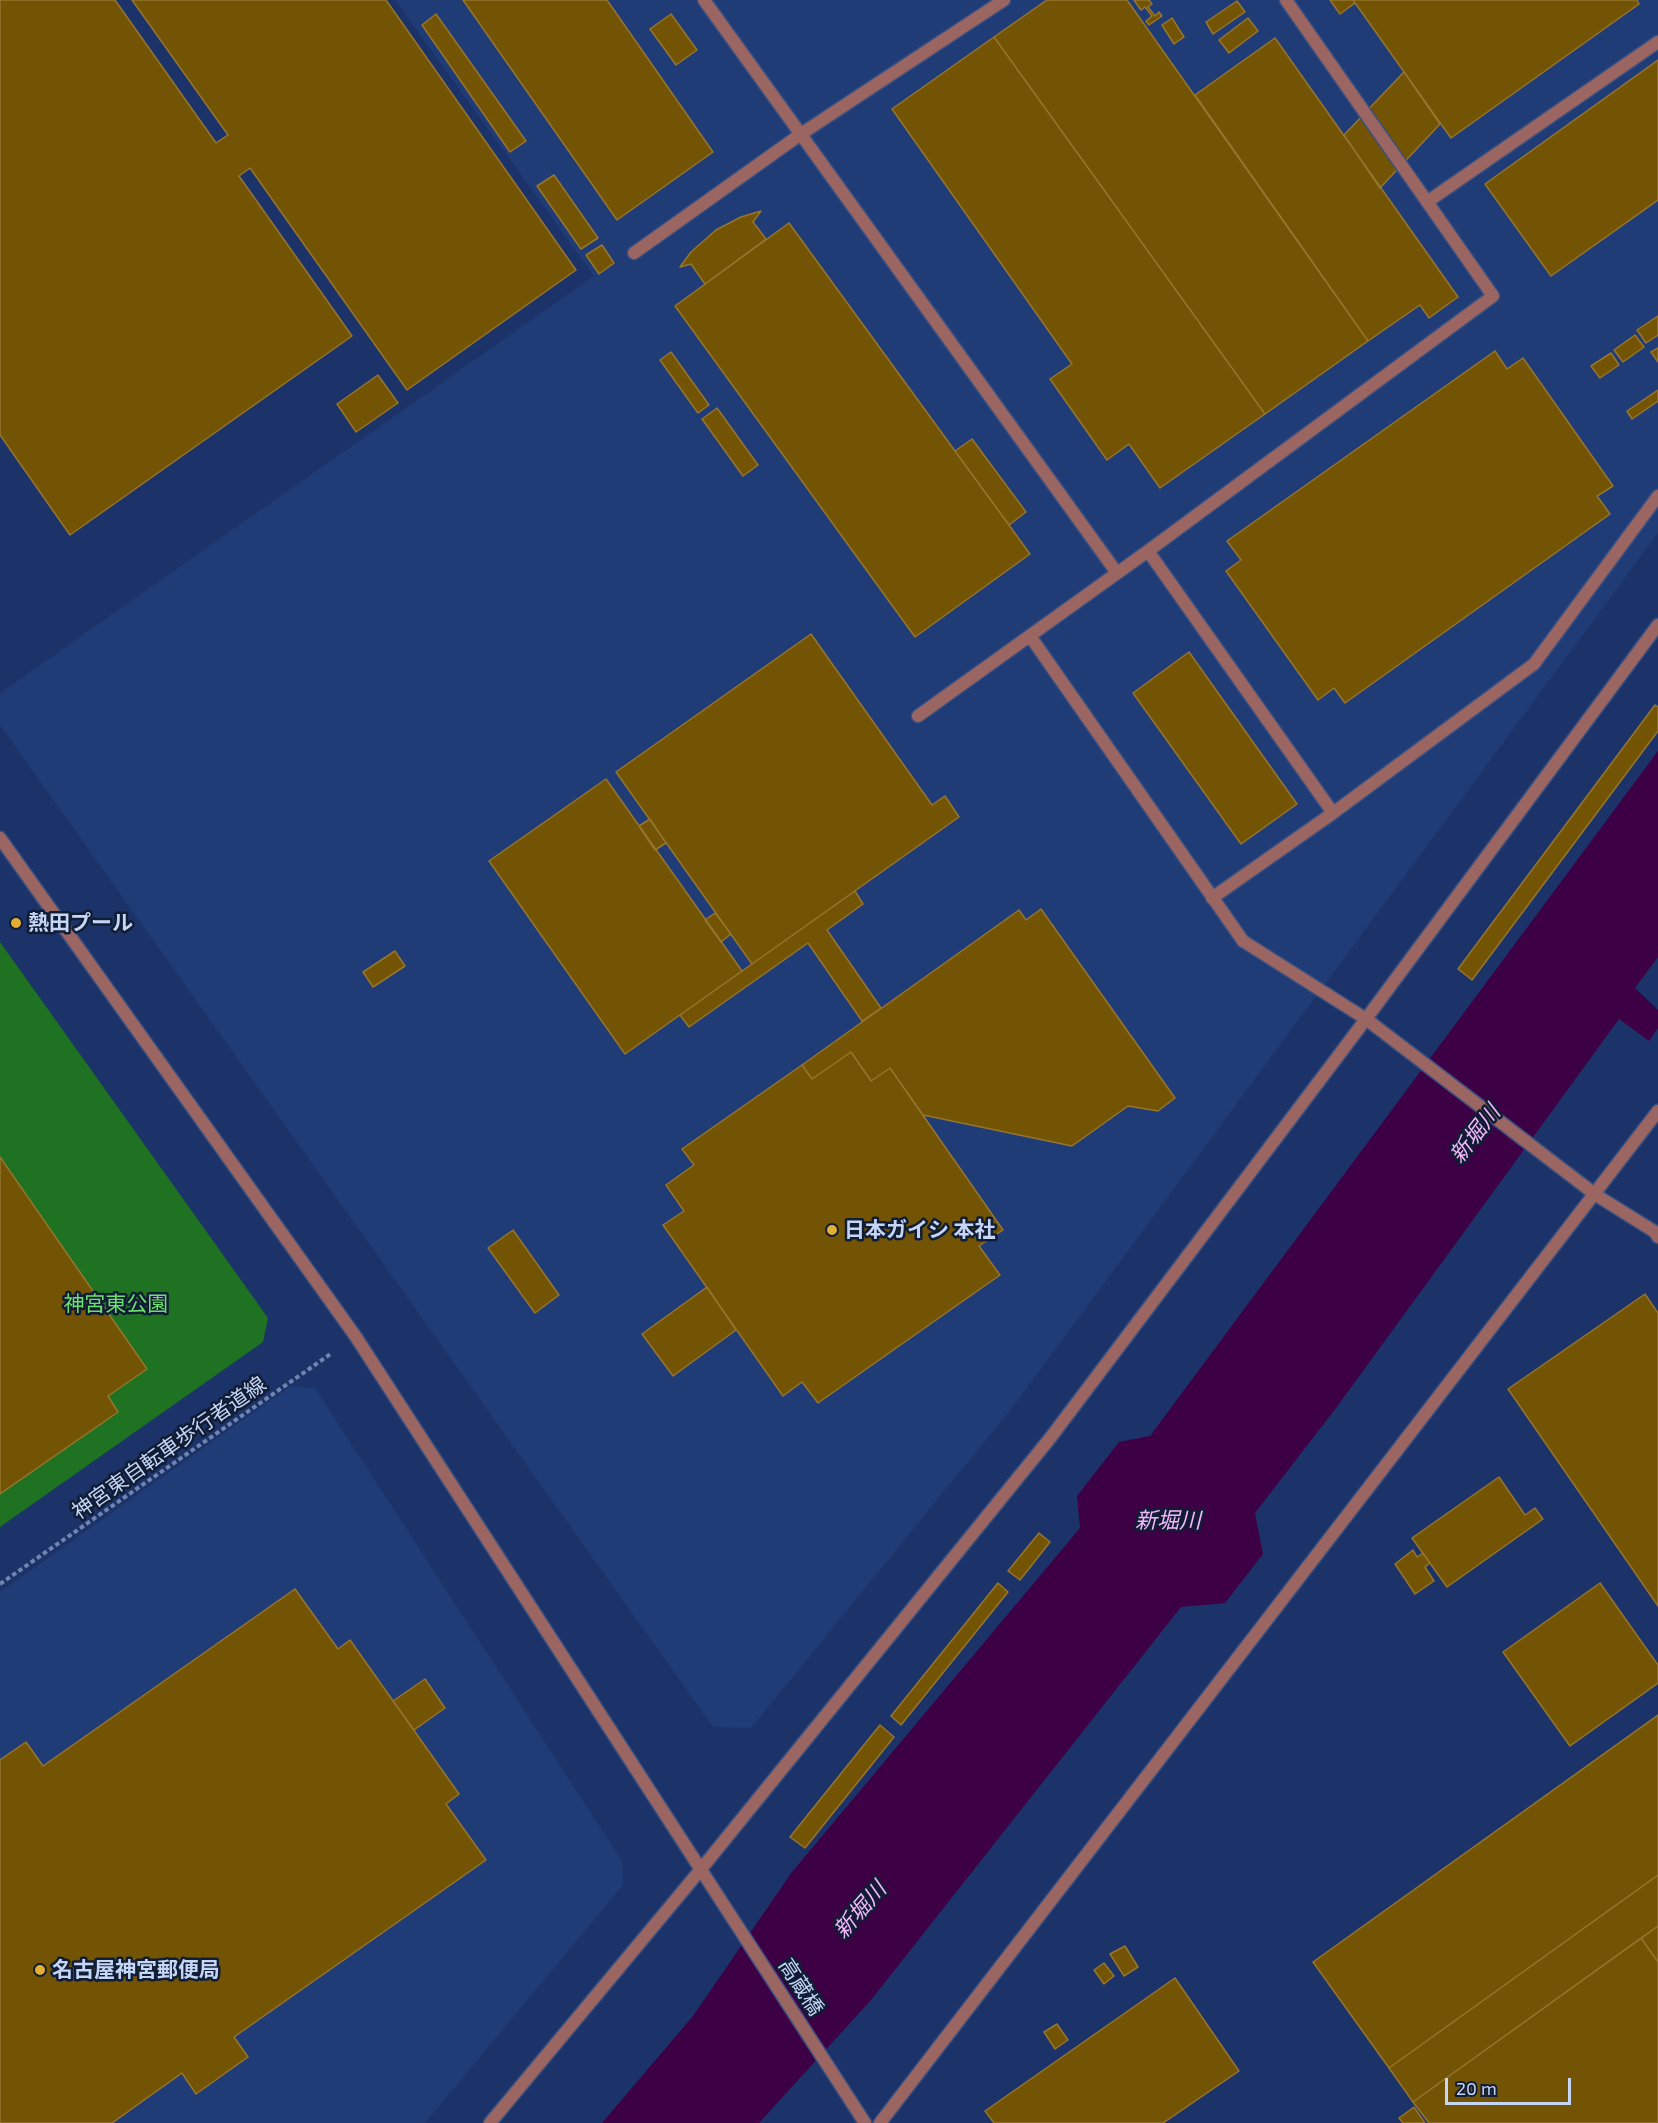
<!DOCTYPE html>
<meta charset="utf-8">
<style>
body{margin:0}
#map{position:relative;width:1658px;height:2123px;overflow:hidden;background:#1b3368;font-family:"Exo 2",sans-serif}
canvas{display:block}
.scale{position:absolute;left:1445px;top:2078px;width:126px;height:27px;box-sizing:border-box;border:3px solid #c4d5f5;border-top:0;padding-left:8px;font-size:18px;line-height:21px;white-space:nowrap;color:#c4d5f5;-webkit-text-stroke:4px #111d35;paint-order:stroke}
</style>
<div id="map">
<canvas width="1658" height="2123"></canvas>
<div class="scale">20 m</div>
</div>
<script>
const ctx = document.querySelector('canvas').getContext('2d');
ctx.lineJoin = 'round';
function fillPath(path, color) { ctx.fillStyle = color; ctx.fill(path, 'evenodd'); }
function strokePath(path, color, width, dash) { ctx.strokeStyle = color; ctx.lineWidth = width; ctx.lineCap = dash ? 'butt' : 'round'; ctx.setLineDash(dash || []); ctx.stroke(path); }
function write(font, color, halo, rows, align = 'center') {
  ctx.font = font + ' "Exo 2","Noto Sans JP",sans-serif'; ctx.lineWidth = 5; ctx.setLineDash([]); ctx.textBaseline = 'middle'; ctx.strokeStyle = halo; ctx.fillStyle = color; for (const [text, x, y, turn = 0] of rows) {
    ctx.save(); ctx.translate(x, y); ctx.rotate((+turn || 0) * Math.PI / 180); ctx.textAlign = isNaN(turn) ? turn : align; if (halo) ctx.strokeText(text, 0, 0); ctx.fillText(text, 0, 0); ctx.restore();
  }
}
const built = new Path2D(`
 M 395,0 L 1658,0 L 1658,533 L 1012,1408 L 751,1728 L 713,1727 L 0,725 L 0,693 L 594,276 Z
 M 291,1386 L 315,1388 L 622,1861 L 623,1885 L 425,2123 L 0,2123 L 0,1592 Z`);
const green = new Path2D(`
 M 0,942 L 268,1318 L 263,1342 L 0,1527 Z`);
const water = new Path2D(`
 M 1658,751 L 1658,957 L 1635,988 L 1658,1010 L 1658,1028 L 1649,1041 L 1619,1019 L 1336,1408 L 1255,1513 L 1263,1554 L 1225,1603 L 1181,1607 L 871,2000 L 759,2123 L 602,2123 L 693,2016 L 792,1872 L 1080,1528 L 1077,1496 L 1119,1442 L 1150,1436 Z`);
const building = new Path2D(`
 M 0,0 L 115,0 L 216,143 L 228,135 L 132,0 L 386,0 L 576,270 L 407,390 L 250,168 L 239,176 L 352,336 L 70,535 L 0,435 Z
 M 463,0 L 607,0 L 713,152 L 617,220 Z
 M 1047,0 L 1127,0 L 1368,341 L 1265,414 L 994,37 Z
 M 1134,0 L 1149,0 L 1152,4 L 1148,7 L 1155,16 L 1159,12 L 1162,16 L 1149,25 L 1146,21 L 1152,16 L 1145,7 L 1141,10 Z
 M 1330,0 L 1353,0 L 1355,3 L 1340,14 Z
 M 1353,0 L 1637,0 L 1639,4 L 1451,138 Z
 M 1237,1 L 1245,12 L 1213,34 L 1206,22 Z
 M 436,14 L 526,141 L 510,152 L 422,25 Z
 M 671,14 L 697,50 L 676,65 L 650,29 Z
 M 1172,18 L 1184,37 L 1174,44 L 1162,25 Z
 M 1248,18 L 1258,31 L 1229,53 L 1219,40 Z
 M 994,37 L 1265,414 L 1160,488 L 1129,444 L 1107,460 L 1050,379 L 1072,364 L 892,109 Z
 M 1275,38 L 1458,297 L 1429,318 L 1420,305 L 1368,341 L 1195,95 Z
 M 1658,60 L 1658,200 L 1551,276 L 1485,184 Z
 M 1404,72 L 1440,124 L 1380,188 L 1344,135 Z
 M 554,175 L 598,238 L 581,249 L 537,186 Z
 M 761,211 L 753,222 L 766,239 L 705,284 L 691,264 L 680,267 L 691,252 L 716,230 L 741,217 Z
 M 789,223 L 1030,554 L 915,637 L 675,306 Z
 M 602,245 L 614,263 L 599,274 L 586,255 Z
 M 1658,316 L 1658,335 L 1646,343 L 1637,330 Z
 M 1635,335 L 1644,347 L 1623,362 L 1614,350 Z
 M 1658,348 L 1658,362 L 1651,352 Z
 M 1495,351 L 1507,369 L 1523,358 L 1613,486 L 1597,496 L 1610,514 L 1345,703 L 1334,688 L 1318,700 L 1226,571 L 1241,560 L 1227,541 Z
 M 671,352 L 709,405 L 698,413 L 660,360 Z
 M 1611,353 L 1619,365 L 1600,378 L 1591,366 Z
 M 378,375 L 398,403 L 356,432 L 337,404 Z
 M 1658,390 L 1658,401 L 1632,419 L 1627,411 Z
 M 717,408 L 758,465 L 743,476 L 702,419 Z
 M 972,439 L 1026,512 L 1009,525 L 955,451 Z
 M 811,634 L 932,805 L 945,796 L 959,817 L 752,964 L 616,772 Z
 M 1189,652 L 1297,804 L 1241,844 L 1133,693 Z
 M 1655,705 L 1658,707 L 1658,731 L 1472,980 L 1458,969 Z
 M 606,779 L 742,971 L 625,1054 L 489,861 Z
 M 650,819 L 666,843 L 655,850 L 639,826 Z
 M 855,891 L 863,904 L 827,930 L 881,1008 L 862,1021 L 808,943 L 689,1027 L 680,1015 Z
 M 1041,909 L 1175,1098 L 1158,1111 L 1128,1106 L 1072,1146 L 923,1115 L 890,1068 L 871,1081 L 851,1052 L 812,1079 L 802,1065 L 1019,910 L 1026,920 Z
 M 715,913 L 731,934 L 721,942 L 705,920 Z
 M 395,951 L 405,966 L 373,987 L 363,972 Z
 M 851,1052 L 871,1081 L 890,1068 L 1003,1230 L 979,1246 L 1000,1275 L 818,1403 L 802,1382 L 783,1396 L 663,1225 L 684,1211 L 666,1185 L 694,1165 L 682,1149 L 802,1065 L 812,1079 Z
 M 0,1157 L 147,1369 L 108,1396 L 118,1412 L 0,1494 Z
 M 513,1230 L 559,1295 L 535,1313 L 488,1248 Z
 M 707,1287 L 736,1330 L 673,1376 L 642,1334 Z
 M 1645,1294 L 1658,1313 L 1658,1606 L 1508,1389 Z
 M 1499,1477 L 1525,1515 L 1535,1508 L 1543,1519 L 1447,1587 L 1412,1538 Z
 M 1039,1533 L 1050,1542 L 1020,1580 L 1008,1571 Z
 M 1413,1550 L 1417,1557 L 1423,1553 L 1430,1563 L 1425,1567 L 1434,1581 L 1415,1594 L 1395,1564 Z
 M 998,1583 L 1008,1592 L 901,1725 L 891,1716 Z
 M 1600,1583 L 1658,1665 L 1658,1683 L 1570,1746 L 1503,1652 Z
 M 295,1589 L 338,1649 L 350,1640 L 459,1794 L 446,1804 L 486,1860 L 234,2037 L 248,2057 L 196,2094 L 182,2073 L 112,2123 L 0,2123 L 0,1760 L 26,1742 L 43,1766 Z
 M 425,1679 L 445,1708 L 414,1730 L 393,1701 Z
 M 1658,1715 L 1658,1875 L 1389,2068 L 1313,1962 Z
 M 880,1725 L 894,1737 L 805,1848 L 790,1837 Z
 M 1658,1875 L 1658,1926 L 1413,2102 L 1389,2068 Z
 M 1658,1926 L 1658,1962 L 1641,1938 Z
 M 1641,1938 L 1658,1962 L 1658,2123 L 1429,2123 L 1413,2102 Z
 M 1125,1946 L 1138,1967 L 1124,1976 L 1110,1954 Z
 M 1104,1963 L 1114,1976 L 1104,1984 L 1094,1970 Z
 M 1175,1978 L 1239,2071 L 1163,2123 L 994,2123 L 985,2111 Z
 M 1057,2024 L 1068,2040 L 1055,2049 L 1044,2032 Z
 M 1414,2107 L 1425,2123 L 1403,2123 L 1399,2118 Z`);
const path = new Path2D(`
 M 0,1584 L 332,1353`);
const service = new Path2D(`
 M 704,0 L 1117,573
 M 1427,202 L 1658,42
 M 634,253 L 801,134 L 1004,0
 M 1148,551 L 1333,813
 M 1030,636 L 1243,941 L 1366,1019
 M 918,716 L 1148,551 L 1493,296 L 1286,0
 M 1212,898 L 1333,813 L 1534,664 L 1658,496
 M 1596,1195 L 1655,1232 L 1658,1237`);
const minor = new Path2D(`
 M 1366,1019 L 1596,1195`);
const tertiary = new Path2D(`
 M 0,838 L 356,1337 L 865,2123
 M 490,2123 L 702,1868 L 1051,1437 L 1366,1019 L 1658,625
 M 880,2123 L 1658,1111`);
const markers = [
 [16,923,6,"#e3ae35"],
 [832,1230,6,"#e3ae35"],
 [40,1970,6,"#e3ae35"]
];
const poiNames = [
 ["熱田プール",28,923],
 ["日本ガイシ 本社",844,1230],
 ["名古屋神宮郵便局",52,1970]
];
const parkNames = [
 ["神宮東公園",116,1304]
];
const streetNames = [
 ["神宮東自転車歩行者道線",169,1448,-35],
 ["高蔵橋",801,1987,57]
];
const waterNames = [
 ["新堀川",1475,1134,-52],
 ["新堀川",1168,1521],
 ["新堀川",860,1910,-49]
];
fillPath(built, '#203c77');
fillPath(green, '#1e7221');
fillPath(water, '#3e0045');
fillPath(building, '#735404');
strokePath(building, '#96752e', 1.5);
strokePath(service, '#395081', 15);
strokePath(minor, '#395081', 15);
strokePath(tertiary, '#395081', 15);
strokePath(path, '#7084af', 4, [4.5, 3]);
strokePath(service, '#9b6561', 12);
strokePath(minor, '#9b6561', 12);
strokePath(tertiary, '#9b6561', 12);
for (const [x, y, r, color] of markers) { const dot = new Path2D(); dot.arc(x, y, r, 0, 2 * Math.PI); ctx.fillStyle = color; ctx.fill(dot); strokePath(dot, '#111d35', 2); }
write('bold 21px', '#c4d5f5', '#111d35', poiNames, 'left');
write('21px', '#6ddf6c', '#111d35', parkNames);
write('21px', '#c4d5f5', '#111d35', streetNames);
write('italic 22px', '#f4b7fa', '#111d35', waterNames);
</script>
